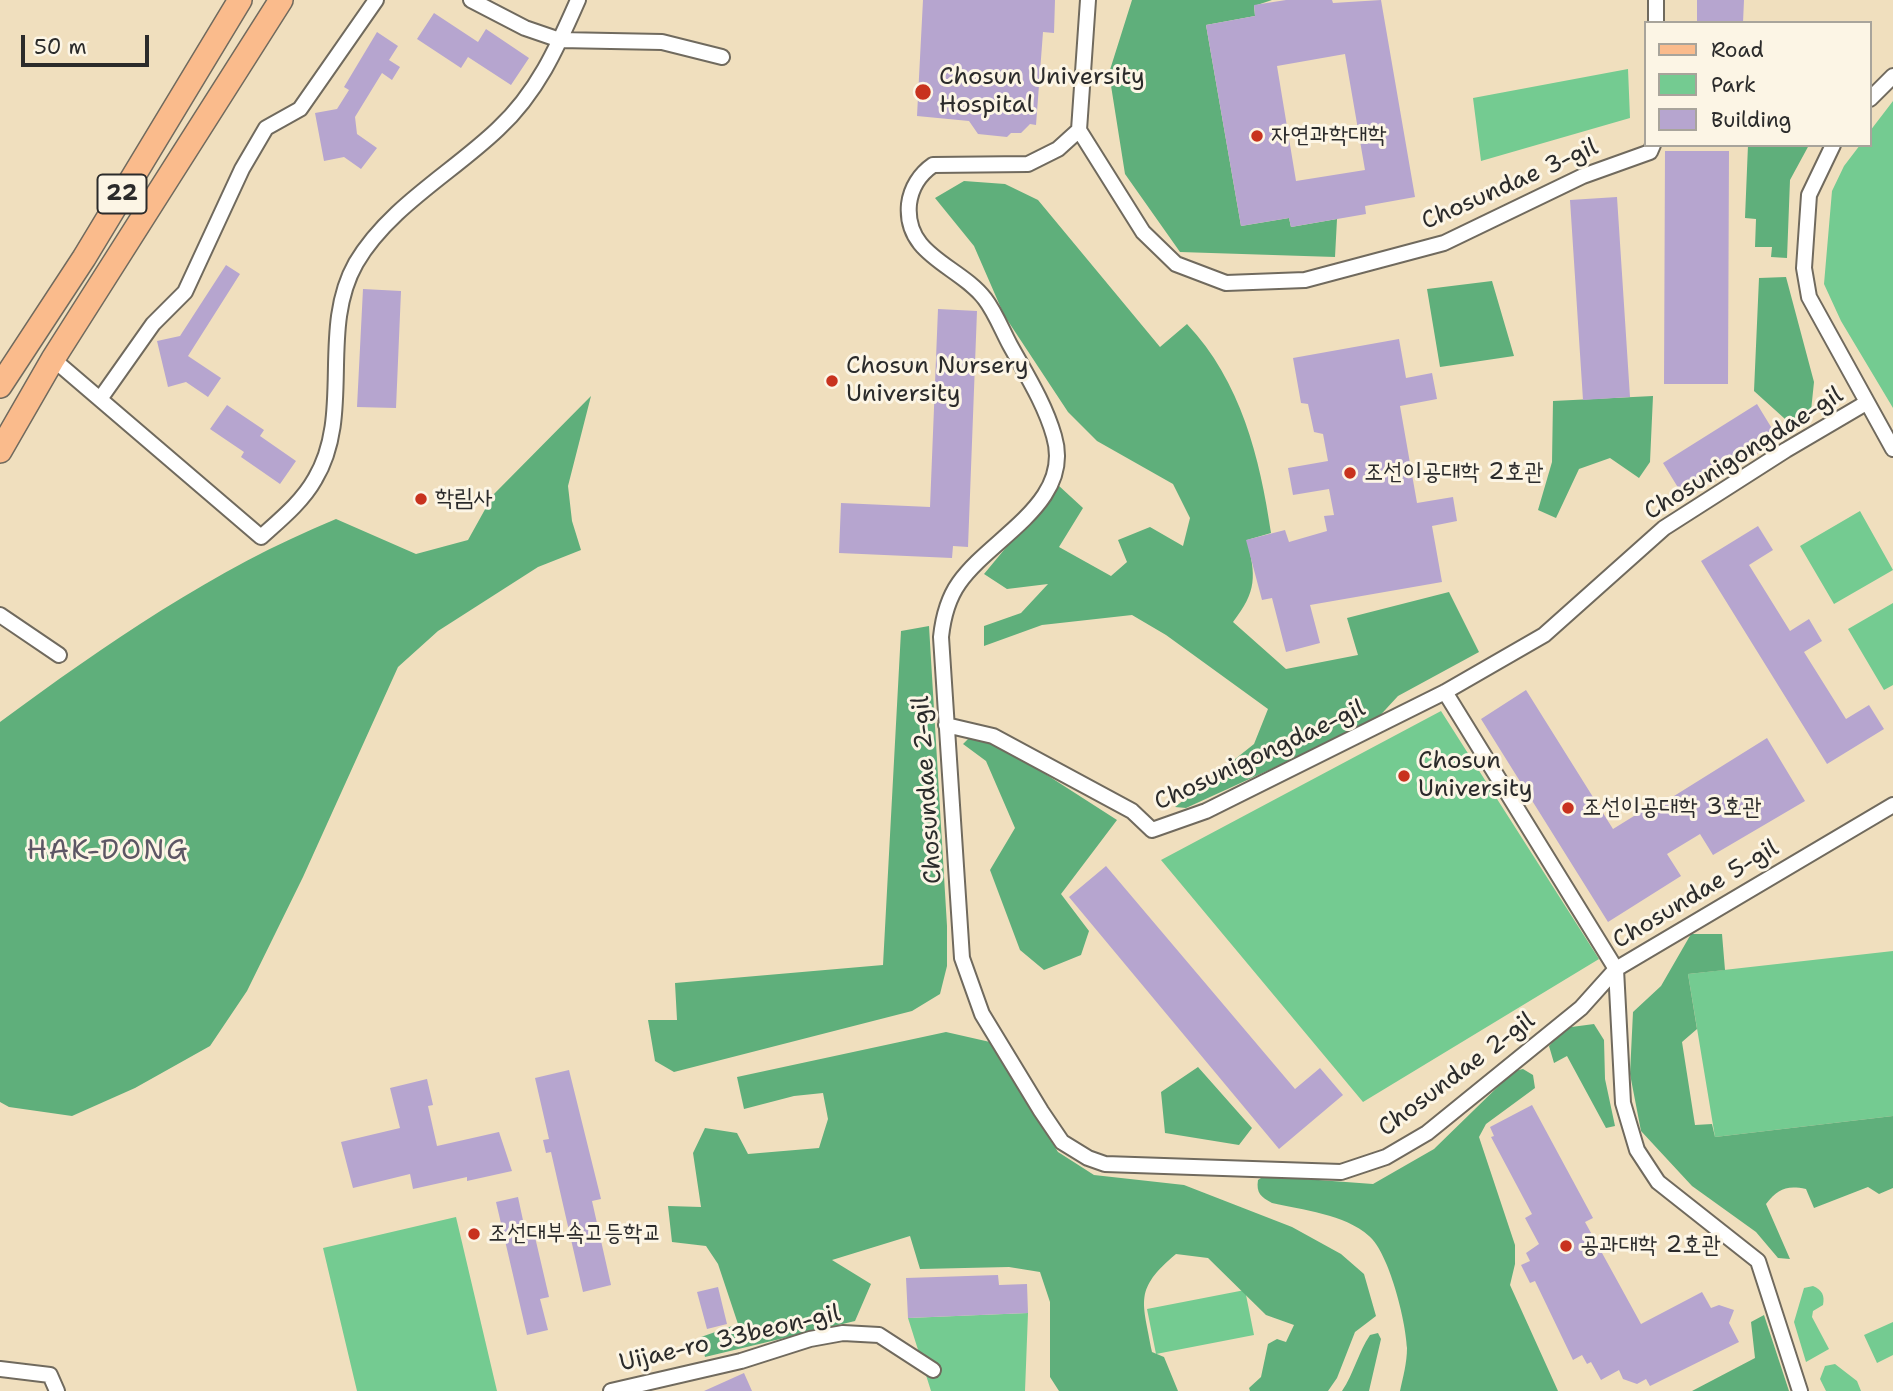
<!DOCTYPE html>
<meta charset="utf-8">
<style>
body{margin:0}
#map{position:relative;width:1893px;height:1391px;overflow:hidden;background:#f0dfbe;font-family:"Shantell Sans",sans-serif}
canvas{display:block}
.legend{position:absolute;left:1644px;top:21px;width:228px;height:126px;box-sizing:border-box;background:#fcf5e5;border:2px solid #a8a49b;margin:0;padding:9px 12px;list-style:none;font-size:21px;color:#2b2b2b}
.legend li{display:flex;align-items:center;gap:14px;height:35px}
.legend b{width:35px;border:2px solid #a8a49b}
.scale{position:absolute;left:21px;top:35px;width:128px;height:32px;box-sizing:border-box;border:4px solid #2b2b2b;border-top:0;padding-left:9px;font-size:21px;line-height:24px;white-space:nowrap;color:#2b2b2b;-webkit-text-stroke:5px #fcf5e5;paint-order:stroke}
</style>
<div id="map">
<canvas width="1893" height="1391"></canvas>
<ul class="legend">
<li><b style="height:9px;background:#fabb8c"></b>Road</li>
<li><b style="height:19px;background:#74cb91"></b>Park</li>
<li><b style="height:19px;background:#b6a5cf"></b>Building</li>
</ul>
<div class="scale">50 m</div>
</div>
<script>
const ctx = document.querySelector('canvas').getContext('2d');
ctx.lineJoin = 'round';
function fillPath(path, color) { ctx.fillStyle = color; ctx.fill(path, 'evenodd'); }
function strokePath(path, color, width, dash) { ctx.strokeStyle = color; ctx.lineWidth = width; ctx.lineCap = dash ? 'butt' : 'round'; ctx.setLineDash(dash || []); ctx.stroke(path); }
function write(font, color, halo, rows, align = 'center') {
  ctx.font = font + ' "Shantell Sans","Poor Story",sans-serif'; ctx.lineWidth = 6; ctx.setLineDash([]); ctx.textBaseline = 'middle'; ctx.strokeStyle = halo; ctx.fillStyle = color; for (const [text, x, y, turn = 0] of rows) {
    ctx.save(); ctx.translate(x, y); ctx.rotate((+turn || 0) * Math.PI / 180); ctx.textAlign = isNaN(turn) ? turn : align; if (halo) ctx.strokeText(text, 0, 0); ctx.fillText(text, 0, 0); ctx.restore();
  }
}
const green = new Path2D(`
 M 1628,69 L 1630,118 L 1481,161 L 1473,98 Z
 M 1893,101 L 1893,408 L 1841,321 L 1824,284 L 1832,191 L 1844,166 L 1860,145 L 1870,145 L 1870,131 Z
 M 1860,511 L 1893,570 L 1834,604 L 1800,546 Z
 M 1893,603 L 1893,685 L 1884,690 L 1848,629 Z
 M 1441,711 L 1599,959 L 1363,1102 L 1161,860 Z
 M 1893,951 L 1893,1116 L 1715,1137 L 1688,974 Z
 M 456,1217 L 497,1391 L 357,1391 L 323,1248 Z
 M 1813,1286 C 1822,1290 1825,1295 1823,1305 L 1813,1311 L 1812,1317 L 1829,1349 L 1806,1362 L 1794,1322 L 1804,1288 Z
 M 1245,1290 L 1254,1335 L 1156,1354 L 1147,1309 Z
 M 1028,1313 L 1025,1391 L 931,1391 L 908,1318 Z
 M 1893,1322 L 1893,1355 L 1877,1363 L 1864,1335 Z
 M 1835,1364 L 1857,1381 L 1861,1391 L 1826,1391 L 1820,1379 L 1825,1366 Z`);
const forest = new Path2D(`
 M 1132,0 L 1272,0 L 1254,6 L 1255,16 L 1206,25 L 1241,226 L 1289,218 L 1291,227 L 1337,219 L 1335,257 L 1180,252 L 1125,174 L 1109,73 Z
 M 1748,145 L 1809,145 L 1790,180 L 1787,258 L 1771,257 L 1772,247 L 1755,247 L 1756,219 L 1745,218 Z
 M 964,181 L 1005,184 L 1038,200 L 1160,347 L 1187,324 C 1241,381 1260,458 1271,533 L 1247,540 C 1256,576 1257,591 1233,622 L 1286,669 L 1358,655 L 1347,618 L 1449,592 L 1479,652 L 1398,696 L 1374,722 L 1186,808 L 1175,807 L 1254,744 L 1268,709 L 1166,635 L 1132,615 L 1042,625 L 984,646 L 984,626 L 1021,613 L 1048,584 L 1007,589 L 984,574 L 1058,485 L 1083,508 L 1059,547 L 1111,576 L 1127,562 L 1118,540 L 1150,527 L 1183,546 L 1190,518 L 1173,484 L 1097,441 L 1068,412 L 1004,315 L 974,246 L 935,198 Z
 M 1786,277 L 1814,382 L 1811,411 L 1795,428 L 1754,391 L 1759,278 Z
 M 1492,281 L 1514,356 L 1440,367 L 1427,289 Z
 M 591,396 L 568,486 L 572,521 L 581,550 L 538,567 L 438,631 L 398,667 L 303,877 L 247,991 L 210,1046 L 135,1088 L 72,1116 L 9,1107 L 0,1102 L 0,722 C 106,644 214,569 336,519 L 416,554 L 468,540 L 493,495 Z
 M 1653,396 L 1650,462 L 1639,478 L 1610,458 L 1579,469 L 1556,518 L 1538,510 L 1552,462 L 1553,401 Z
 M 929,626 L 947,926 L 947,966 L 940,994 L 912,1011 L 674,1072 L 655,1061 L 648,1020 L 677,1020 L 675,983 L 883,965 L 901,631 Z
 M 972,735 L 1008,750 L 1117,820 L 1061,894 L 1089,931 L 1081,955 L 1044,970 L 1020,950 L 990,870 L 1015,828 L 986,761 L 963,744 Z
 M 1691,934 L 1722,934 L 1725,970 L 1688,974 L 1697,1029 L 1682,1042 L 1695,1125 L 1712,1124 L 1715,1137 L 1893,1116 L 1893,1188 L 1879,1194 L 1868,1187 L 1814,1208 L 1806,1189 C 1786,1185 1778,1189 1766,1204 L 1790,1259 L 1778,1258 L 1756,1232 L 1692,1186 L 1641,1131 L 1630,1074 L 1633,1012 L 1661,986 Z
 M 1594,1024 L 1604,1040 L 1605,1079 L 1615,1126 L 1606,1128 L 1567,1056 L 1554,1063 L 1549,1046 L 1564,1028 Z
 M 946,1032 L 990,1042 L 1058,1152 L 1094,1175 L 1184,1185 L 1292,1227 L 1341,1254 L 1364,1274 L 1376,1316 L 1355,1332 L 1337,1378 L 1328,1391 L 1250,1391 L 1249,1388 L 1261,1377 L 1268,1344 L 1277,1339 L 1286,1342 L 1294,1325 L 1266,1315 L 1208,1258 L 1176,1254 C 1133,1290 1143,1301 1152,1352 L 1164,1357 L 1178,1391 L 1059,1391 L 1050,1377 L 1050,1302 L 1040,1272 L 1009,1267 L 920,1269 L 910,1236 L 832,1260 L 871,1284 L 855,1321 L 705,1357 L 701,1337 L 738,1324 L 718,1264 L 706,1246 L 672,1242 L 668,1206 L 701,1207 L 693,1153 L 705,1128 L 737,1133 L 748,1154 L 819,1148 L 828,1119 L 823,1093 L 794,1096 L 744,1109 L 737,1077 Z
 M 1198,1067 L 1252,1128 L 1239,1145 L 1165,1133 L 1161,1092 Z
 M 1523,1069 L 1533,1075 L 1535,1088 L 1486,1124 L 1479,1137 L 1515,1245 L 1515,1264 L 1510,1285 L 1558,1391 L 1400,1391 C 1403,1377 1407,1363 1407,1348 C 1406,1321 1389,1253 1369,1236 C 1345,1214 1302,1210 1272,1203 C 1261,1197 1256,1193 1258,1180 L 1264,1176 L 1373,1184 L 1434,1149 L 1514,1071 Z
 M 1764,1315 L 1789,1391 L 1692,1391 L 1755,1358 L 1751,1322 Z
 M 1378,1333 L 1381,1339 L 1369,1391 L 1342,1391 C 1354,1373 1358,1353 1370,1335 Z`);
const building = new Path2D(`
 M 923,0 L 1055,0 L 1054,33 L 1043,32 L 1036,125 L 1030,124 L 1021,133 L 1011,133 L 1007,137 L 978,134 L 969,121 L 917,116 Z
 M 1286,0 L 1332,0 L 1333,3 L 1381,0 L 1415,197 L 1365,206 L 1366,214 L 1291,227 L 1289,218 L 1241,226 L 1206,25 L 1255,16 L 1254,5 ZM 1345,54 L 1365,170 L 1296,181 L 1277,66 Z
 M 1697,0 L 1744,0 L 1743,23 L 1697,23 Z
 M 434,13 L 478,42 L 486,29 L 529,58 L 511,85 L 468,57 L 461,68 L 417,39 Z
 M 377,32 L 398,46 L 389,60 L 400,67 L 392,80 L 382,73 L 355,117 L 357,134 L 377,148 L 361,169 L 344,157 L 324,161 L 315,113 L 337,109 L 349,90 L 344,87 Z
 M 1665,151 L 1729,151 L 1728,384 L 1664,384 Z
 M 1617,197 L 1630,397 L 1583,400 L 1570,200 Z
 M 226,265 L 240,274 L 188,356 L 221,378 L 208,397 L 186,382 L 168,387 L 157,341 L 180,336 Z
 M 363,289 L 401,291 L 396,408 L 357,407 Z
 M 938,309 L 977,311 L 968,547 L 953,546 L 952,558 L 839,553 L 841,503 L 930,507 Z
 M 1399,339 L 1406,378 L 1432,373 L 1437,399 L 1400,406 L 1417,503 L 1453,497 L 1457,521 L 1432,526 L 1442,582 L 1310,605 L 1320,643 L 1286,652 L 1272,598 L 1262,600 L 1246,540 L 1285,530 L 1289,542 L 1327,531 L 1324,516 L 1334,515 L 1329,489 L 1293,495 L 1288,468 L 1328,461 L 1323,434 L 1314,432 L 1308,404 L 1301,403 L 1293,358 Z
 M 1757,404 L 1779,440 L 1685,499 L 1663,463 Z
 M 227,405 L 264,430 L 260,436 L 296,461 L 280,484 L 241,457 L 244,452 L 210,429 Z
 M 1758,526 L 1773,550 L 1749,565 L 1790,631 L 1809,619 L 1822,641 L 1804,652 L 1846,719 L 1869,705 L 1884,729 L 1827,764 L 1701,561 Z
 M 1526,690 L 1613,829 L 1655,803 L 1658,806 L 1767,738 L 1805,801 L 1713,855 L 1700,834 L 1667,854 L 1681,876 L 1608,922 L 1481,719 Z
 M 1106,866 L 1295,1089 L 1320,1068 L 1343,1095 L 1279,1149 L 1069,897 Z
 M 569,1070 L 601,1199 L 592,1201 L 611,1285 L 583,1292 L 551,1152 L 546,1153 L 543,1140 L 549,1139 L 535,1078 Z
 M 427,1079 L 433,1105 L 428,1106 L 437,1146 L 499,1132 L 512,1171 L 467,1181 L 467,1177 L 413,1189 L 410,1174 L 353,1188 L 341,1142 L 400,1128 L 390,1088 Z
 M 1532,1105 L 1593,1218 L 1585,1222 L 1641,1324 L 1702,1292 L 1711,1308 L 1719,1305 L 1734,1310 L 1729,1323 L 1739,1342 L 1650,1386 L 1646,1379 L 1637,1384 L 1623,1379 L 1619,1370 L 1601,1380 L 1591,1362 L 1587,1364 L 1582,1355 L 1573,1360 L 1535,1281 L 1530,1283 L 1521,1265 L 1530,1261 L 1526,1253 L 1539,1244 L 1525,1218 L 1532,1214 L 1491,1137 L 1494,1136 L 1490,1127 Z
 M 518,1197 L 527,1239 L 535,1237 L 549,1297 L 540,1299 L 548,1330 L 527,1335 L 496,1202 Z
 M 998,1275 L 999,1285 L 1027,1284 L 1028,1313 L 908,1318 L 906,1278 Z
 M 718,1287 L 727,1324 L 707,1329 L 697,1292 Z
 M 744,1373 L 752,1391 L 704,1391 Z`);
const street = new Path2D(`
 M 471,0 L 525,28 L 560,40 L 662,42 L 722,57
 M 1088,0 L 1079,130 L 1058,149 L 1028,164 L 933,165 C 920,174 911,188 909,204 C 904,256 959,265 985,299 C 995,312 1002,330 1010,345 C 1026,374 1045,404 1054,436 C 1074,503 991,537 959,583 C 947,600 943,618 941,637 L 962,958 L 982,1014 L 1041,1111 L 1062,1142 L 1088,1158 L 1105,1164 L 1341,1172 L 1386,1157 L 1427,1133 L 1581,1008 L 1616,969 L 1445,692
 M 1656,23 L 1656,0
 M 1870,99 L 1893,76
 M 1079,130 L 1143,232 L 1176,264 L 1226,283 L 1305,280 L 1444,243 L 1583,176 L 1650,152 L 1653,145
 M 1833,145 L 1809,195 L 1804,268 L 1809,297 L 1893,449
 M 53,359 L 261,537 C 281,519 302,502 315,479 C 354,414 318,330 356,263 C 389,207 452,173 498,129 C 537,93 557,48 578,0
 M 100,399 L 153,324 L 185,292 L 242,169 L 266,128 L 300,109 L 376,0
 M 0,615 L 59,655
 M 946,725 L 993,736 L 1132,811 L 1152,830 L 1206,811 L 1445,692 L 1544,635 L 1664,528 L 1786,450 L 1866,403
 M 0,1369 L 50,1375 L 57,1391
 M 611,1391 L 741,1361 L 810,1339 L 843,1333 L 879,1335 L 933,1370
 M 1800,1391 L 1758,1261 L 1658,1182 L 1637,1150 L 1623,1103 L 1616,969 L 1893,805`);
const primary = new Path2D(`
 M 0,386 L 84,258 L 240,0
 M 0,451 L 53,359 L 281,0`);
const markers = [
 [923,92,9,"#c8321e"],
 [1257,136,7,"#c8321e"],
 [832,381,7,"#c8321e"],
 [1350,473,7,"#c8321e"],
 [421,499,7,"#c8321e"],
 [1404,776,7,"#c8321e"],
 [1568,808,7,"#c8321e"],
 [474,1234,7,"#c8321e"],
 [1566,1246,7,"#c8321e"]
];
const shields = [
 [122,194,49]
];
const shieldNames = [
 ["22",122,194]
];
const poiNames = [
 ["Chosun University",939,78],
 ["Hospital",939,106],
 ["자연과학대학",1271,136],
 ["Chosun Nursery",846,367],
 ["University",846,395],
 ["조선이공대학 2호관",1364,473],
 ["학림사",435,499],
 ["Chosun",1418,762],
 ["University",1418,790],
 ["조선이공대학 3호관",1582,808],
 ["조선대부속고등학교",488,1234],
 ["공과대학 2호관",1580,1246]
];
const streetNames = [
 ["Chosundae 3-gil",1510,185,-24],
 ["Chosunigongdae-gil",1744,454,-32],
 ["Chosunigongdae-gil",1260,756,-25],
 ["Chosundae 2-gil",928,790,-94],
 ["Chosundae 5-gil",1696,895,-31],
 ["Chosundae 2-gil",1457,1075,-37],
 ["Uijae-ro 33beon-gil",730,1339,-13]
];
const quarterNames = [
 ["HAK-DONG",108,852]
];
fillPath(green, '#74cb91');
fillPath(forest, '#5faf7b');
fillPath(building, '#b6a5cf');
strokePath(street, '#706a5e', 18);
strokePath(primary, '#706a5e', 26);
strokePath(street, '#fff', 14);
strokePath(primary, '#fabb8c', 23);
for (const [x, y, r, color] of markers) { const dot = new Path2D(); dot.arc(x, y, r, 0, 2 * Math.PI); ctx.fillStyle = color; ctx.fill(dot); strokePath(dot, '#fcf5e5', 2.5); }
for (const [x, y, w] of shields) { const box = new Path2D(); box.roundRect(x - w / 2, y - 19.5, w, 39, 5); ctx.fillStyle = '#fcf5e5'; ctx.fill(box); strokePath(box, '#2b2b2b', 2); }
write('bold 23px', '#2b2b2b', null, shieldNames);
write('24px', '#2b2b2b', '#fcf5e5', poiNames, 'left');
write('24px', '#2b2b2b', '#fcf5e5', streetNames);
ctx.letterSpacing = '2px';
write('28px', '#5c5664', '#fcf5e5', quarterNames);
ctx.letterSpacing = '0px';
</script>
